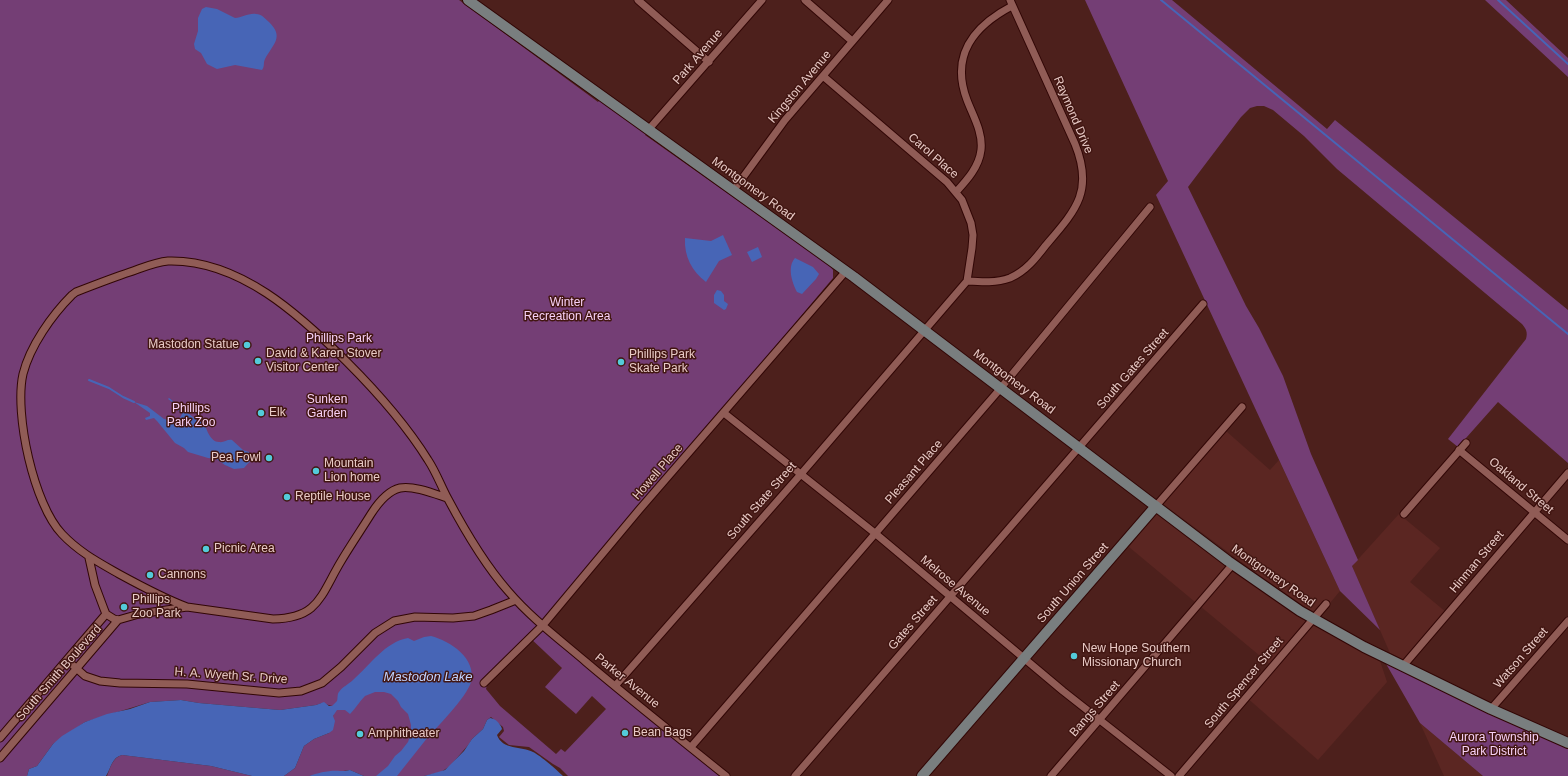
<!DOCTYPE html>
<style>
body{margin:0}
canvas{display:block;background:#4d201c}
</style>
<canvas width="1568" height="776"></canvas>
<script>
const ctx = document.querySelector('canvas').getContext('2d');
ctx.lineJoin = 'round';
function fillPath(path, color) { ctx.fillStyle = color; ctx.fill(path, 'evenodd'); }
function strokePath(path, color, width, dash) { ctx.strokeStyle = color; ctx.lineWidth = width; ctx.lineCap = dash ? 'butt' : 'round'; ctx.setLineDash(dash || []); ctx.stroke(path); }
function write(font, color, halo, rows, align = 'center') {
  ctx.font = font + ' Helvetica,sans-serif'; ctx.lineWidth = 3; ctx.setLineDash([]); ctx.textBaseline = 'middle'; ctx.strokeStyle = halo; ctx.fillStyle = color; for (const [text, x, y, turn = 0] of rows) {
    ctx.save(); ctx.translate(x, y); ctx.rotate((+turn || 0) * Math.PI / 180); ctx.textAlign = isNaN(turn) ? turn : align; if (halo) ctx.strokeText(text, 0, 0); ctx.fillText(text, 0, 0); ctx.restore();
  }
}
const built = new Path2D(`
 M 1226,431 L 1270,470 L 1279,460 L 1340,591 L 1319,616 L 1266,580 L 1163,504 Z
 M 1157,512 L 1262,589 L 1319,628 L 1380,661 L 1387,682 L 1318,760 L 1245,696 L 1271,665 L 1129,547 Z
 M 1399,514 L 1440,548 L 1410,582 L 1447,613 L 1406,661 L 1390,653 L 1352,566 Z
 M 1420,723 L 1483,776 L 1444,776 Z`);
const green = new Path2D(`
 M 0,0 L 459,0 L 598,102 L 601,98 L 649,129 L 645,135 L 829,265 L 833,270 L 833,278 L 542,623 L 724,776 L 568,776 L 560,768 L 553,764 L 529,747 L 509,745 L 499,737 L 504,731 L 503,727 L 491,717 L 487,720 L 483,729 L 472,739 L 469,744 L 450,766 L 441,772 L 424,776 L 364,776 L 350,770 L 309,776 L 284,776 L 295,768 L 304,746 L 314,739 L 329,733 L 334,712 L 332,706 L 322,703 L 316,705 L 280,710 L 199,703 L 181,700 L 150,702 L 85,722 L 53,744 L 37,766 L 29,769 L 27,776 L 0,776 ZM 528,636 L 562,668 L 545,687 L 576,714 L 592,696 L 606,709 L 565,752 L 561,749 L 556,754 L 500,706 L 486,689 L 490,673 Z
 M 1085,0 L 1172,0 L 1327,129 L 1335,120 L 1568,310 L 1568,463 L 1498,402 L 1458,447 L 1448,439 L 1526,339 C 1528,332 1526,329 1522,324 L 1337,169 L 1304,136 L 1273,110 L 1264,106 L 1257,106 L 1250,108 L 1241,117 L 1188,187 L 1246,306 L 1259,328 L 1283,376 L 1311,454 L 1358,560 L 1352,566 L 1380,630 L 1340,591 L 1156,195 L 1168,181 Z
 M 1485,0 L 1506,0 L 1568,58 L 1568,77 Z
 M 1381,655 L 1568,744 L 1568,776 L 1483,776 L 1420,723 Z
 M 122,755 L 211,766 L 252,776 L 107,776 C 110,768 113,757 122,755 Z`);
const water = new Path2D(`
 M 206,7 L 217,9 L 235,18 C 242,18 248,13 256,14 C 262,14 264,18 269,22 C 284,37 274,43 265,59 C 263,63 265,66 262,70 L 235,65 L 217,69 L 207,64 L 201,53 L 195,49 L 194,44 L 198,31 L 198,18 L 202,9 Z
 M 723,235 L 732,255 L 719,261 L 706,282 C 692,271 684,257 685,238 L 711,241 Z
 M 758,247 L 762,257 L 752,262 L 747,252 Z
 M 795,258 L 813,267 L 819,274 L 816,279 L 802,294 L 797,292 C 792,282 787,267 795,258 Z
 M 717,290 L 721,291 L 724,295 L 724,301 L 728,304 L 726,309 L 724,310 L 714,303 L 714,295 Z
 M 169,398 L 198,421 L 204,422 C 206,428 210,442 219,442 C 224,443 227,439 232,440 L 243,450 L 249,452 L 252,459 L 244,468 L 234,469 L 225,465 L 216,459 L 208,458 L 188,452 L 184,448 L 175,443 L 157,421 L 154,418 L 146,420 L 145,418 L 150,416 L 150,413 L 134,402 L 147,406 L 164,419 L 175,421 L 180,418 L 182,414 L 178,410 L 175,404 L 168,399 Z
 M 431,636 C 450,641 477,658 471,682 C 467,697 435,729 424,742 C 415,753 406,765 397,776 L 376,776 L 388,766 L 395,756 L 401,751 L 408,742 L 411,734 L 411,725 L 408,714 L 401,707 L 398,701 L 391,694 L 384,692 L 375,692 L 365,696 C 359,702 356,708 350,714 L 345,710 L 337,710 L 333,716 L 335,721 L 333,730 L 329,733 L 314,739 L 304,746 L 295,768 L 284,776 L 252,776 L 211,766 L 122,755 C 112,757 111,768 106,776 L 27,776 L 29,769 L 37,766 L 53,744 L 62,736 L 85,722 L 107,714 L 130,709 L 150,702 L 181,700 L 199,703 L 280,710 L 316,705 L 324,702 L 329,706 L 332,706 L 337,701 C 338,698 337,694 339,692 C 342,687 349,684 353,680 C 370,665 385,642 408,638 L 414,641 L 424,637 Z
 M 490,718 C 496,719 500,723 502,729 L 497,735 C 502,750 522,746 533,752 C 541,756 557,770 563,776 L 424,776 L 445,770 L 464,751 L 472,739 L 483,729 L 487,720 Z
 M 350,770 L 364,776 L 309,776 C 318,773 330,770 340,771 C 344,771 346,771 350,770 Z`);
const stream = new Path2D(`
 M 1161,0 L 1568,334
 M 1498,0 L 1568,64
 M 89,380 L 109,388 L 123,397 L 134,402`);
const street = new Path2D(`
 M 638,0 L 709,62
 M 805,0 L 852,41
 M 649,129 L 762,0
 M 733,191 L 785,120 L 888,0
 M 956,192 C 967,180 979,167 981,150 C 983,132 973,116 967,100 C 950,55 974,26 1012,6
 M 967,281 C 982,282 996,283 1010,278 C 1026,271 1036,258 1046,245 C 1076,210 1094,191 1075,144 L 1010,0
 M 724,413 L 876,534 L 1063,691 L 1171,776
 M 1459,450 L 1568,540
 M 1156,506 L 1242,407
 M 1404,514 L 1466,443
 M 89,558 L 95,585 L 104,609 L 106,614 L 114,619 L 118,620 L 139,614 L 187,607 L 273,619 C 318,618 320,597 340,563 C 350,546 361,530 371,514 C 378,503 387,491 400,488 C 413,485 435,494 447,498
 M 187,607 C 163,598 141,586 119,574 C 98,562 79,552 62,534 C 34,505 14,414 23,374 C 30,346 52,315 72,295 L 76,292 C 94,285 112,278 130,272 C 142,268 155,262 168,261 C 239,259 300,315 347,362 C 378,393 405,423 428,460 C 436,472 441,486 448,499 C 465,531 484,564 508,591 C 531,618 559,639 586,662 C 632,701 679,738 726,776
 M 67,660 L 85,676 L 100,681 L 120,683 L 187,684 L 279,693 L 301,691 L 322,683 L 341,667 L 375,633 L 394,621 L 415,617 L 453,618 L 474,616 L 491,610 L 516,600
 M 1403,666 L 1568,473
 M 484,683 L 543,625 L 639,510 L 846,271
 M 615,686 L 801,474 L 967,281 L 972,248 L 973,235 L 971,223 L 962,200 L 947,182 L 823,76
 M 1491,709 L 1568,621
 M 0,738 L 106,614
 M 691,747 L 1000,389 L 1150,207
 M 0,758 L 118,620
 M 795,776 L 1203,304
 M 1051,776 L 1233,564
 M 1179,776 L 1326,604`);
const secondary = new Path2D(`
 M 468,0 L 854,277 L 1228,561 L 1300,611 L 1364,647 L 1403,666 L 1491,709 L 1568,743
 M 922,776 L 1156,506`);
const markers = [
 [247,345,4,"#53cbda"],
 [258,361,4,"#53cbda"],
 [621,362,4,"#53cbda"],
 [261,413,4,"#53cbda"],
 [269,458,4,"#53cbda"],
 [316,471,4,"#53cbda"],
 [287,497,4,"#53cbda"],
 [206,549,4,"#53cbda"],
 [150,575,4,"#53cbda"],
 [124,607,4,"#53cbda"],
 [1074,656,4,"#53cbda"],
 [625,733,4,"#53cbda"],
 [360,734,4,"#53cbda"]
];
const streetNames = [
 ["Park Avenue",698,57,-49],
 ["Kingston Avenue",800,87,-50],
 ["Raymond Drive",1073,115,67],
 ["Carol Place",933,156,41],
 ["Montgomery Road",753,189,36],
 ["South Gates Street",1133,369,-49],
 ["Montgomery Road",1014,382,37],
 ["Howell Place",658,472,-49],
 ["Pleasant Place",914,472,-49],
 ["Oakland Street",1521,486,40],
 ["South State Street",762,501,-49],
 ["Hinman Street",1477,562,-50],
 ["Montgomery Road",1273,576,35],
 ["South Union Street",1073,583,-49],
 ["Melrose Avenue",955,586,40],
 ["Gates Street",913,623,-49],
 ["Watson Street",1521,658,-49],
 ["South Smith Boulevard",59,673,-49],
 ["H. A. Wyeth Sr. Drive",231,676,4],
 ["Parker Avenue",627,681,39],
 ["South Spencer Street",1244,683,-50],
 ["Bangs Street",1095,709,-49]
];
const parkNames = [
 ["Winter",567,303],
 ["Recreation Area",567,317],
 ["Phillips Park",339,339],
 ["Sunken",327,400],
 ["Garden",327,414],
 ["Phillips",191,409],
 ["Park Zoo",191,423],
 ["Aurora Township",1494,738],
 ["Park District",1494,752]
];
const poiNames = [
 ["Mastodon Statue",239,345,"right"],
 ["David & Karen Stover",266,354],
 ["Visitor Center",266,368],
 ["Phillips Park",629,355],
 ["Skate Park",629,369],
 ["Elk",269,413],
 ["Pea Fowl",261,458,"right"],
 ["Mountain",324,464],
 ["Lion home",324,478],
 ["Reptile House",295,497],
 ["Picnic Area",214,549],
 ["Cannons",158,575],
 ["Phillips",132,600],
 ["Zoo Park",132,614],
 ["New Hope Southern",1082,649],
 ["Missionary Church",1082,663],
 ["Bean Bags",633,733],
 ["Amphitheater",368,734]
];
const waterNames = [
 ["Mastodon Lake",428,677]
];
fillPath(built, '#5b2622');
fillPath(green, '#743e75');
fillPath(water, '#4765b6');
strokePath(stream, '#4765b6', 2);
strokePath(street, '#310605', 9);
strokePath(secondary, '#310605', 12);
strokePath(street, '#905c56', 7);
strokePath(secondary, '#797e7f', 10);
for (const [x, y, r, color] of markers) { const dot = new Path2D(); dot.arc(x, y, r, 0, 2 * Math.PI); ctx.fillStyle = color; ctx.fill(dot); strokePath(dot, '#421612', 1.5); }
write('12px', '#e9cbc7', '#421612', streetNames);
write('12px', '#f8d1f7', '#421612', parkNames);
write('12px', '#e9cbc7', '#421612', poiNames, 'left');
write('italic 13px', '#bfd2ff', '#421612', waterNames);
</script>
